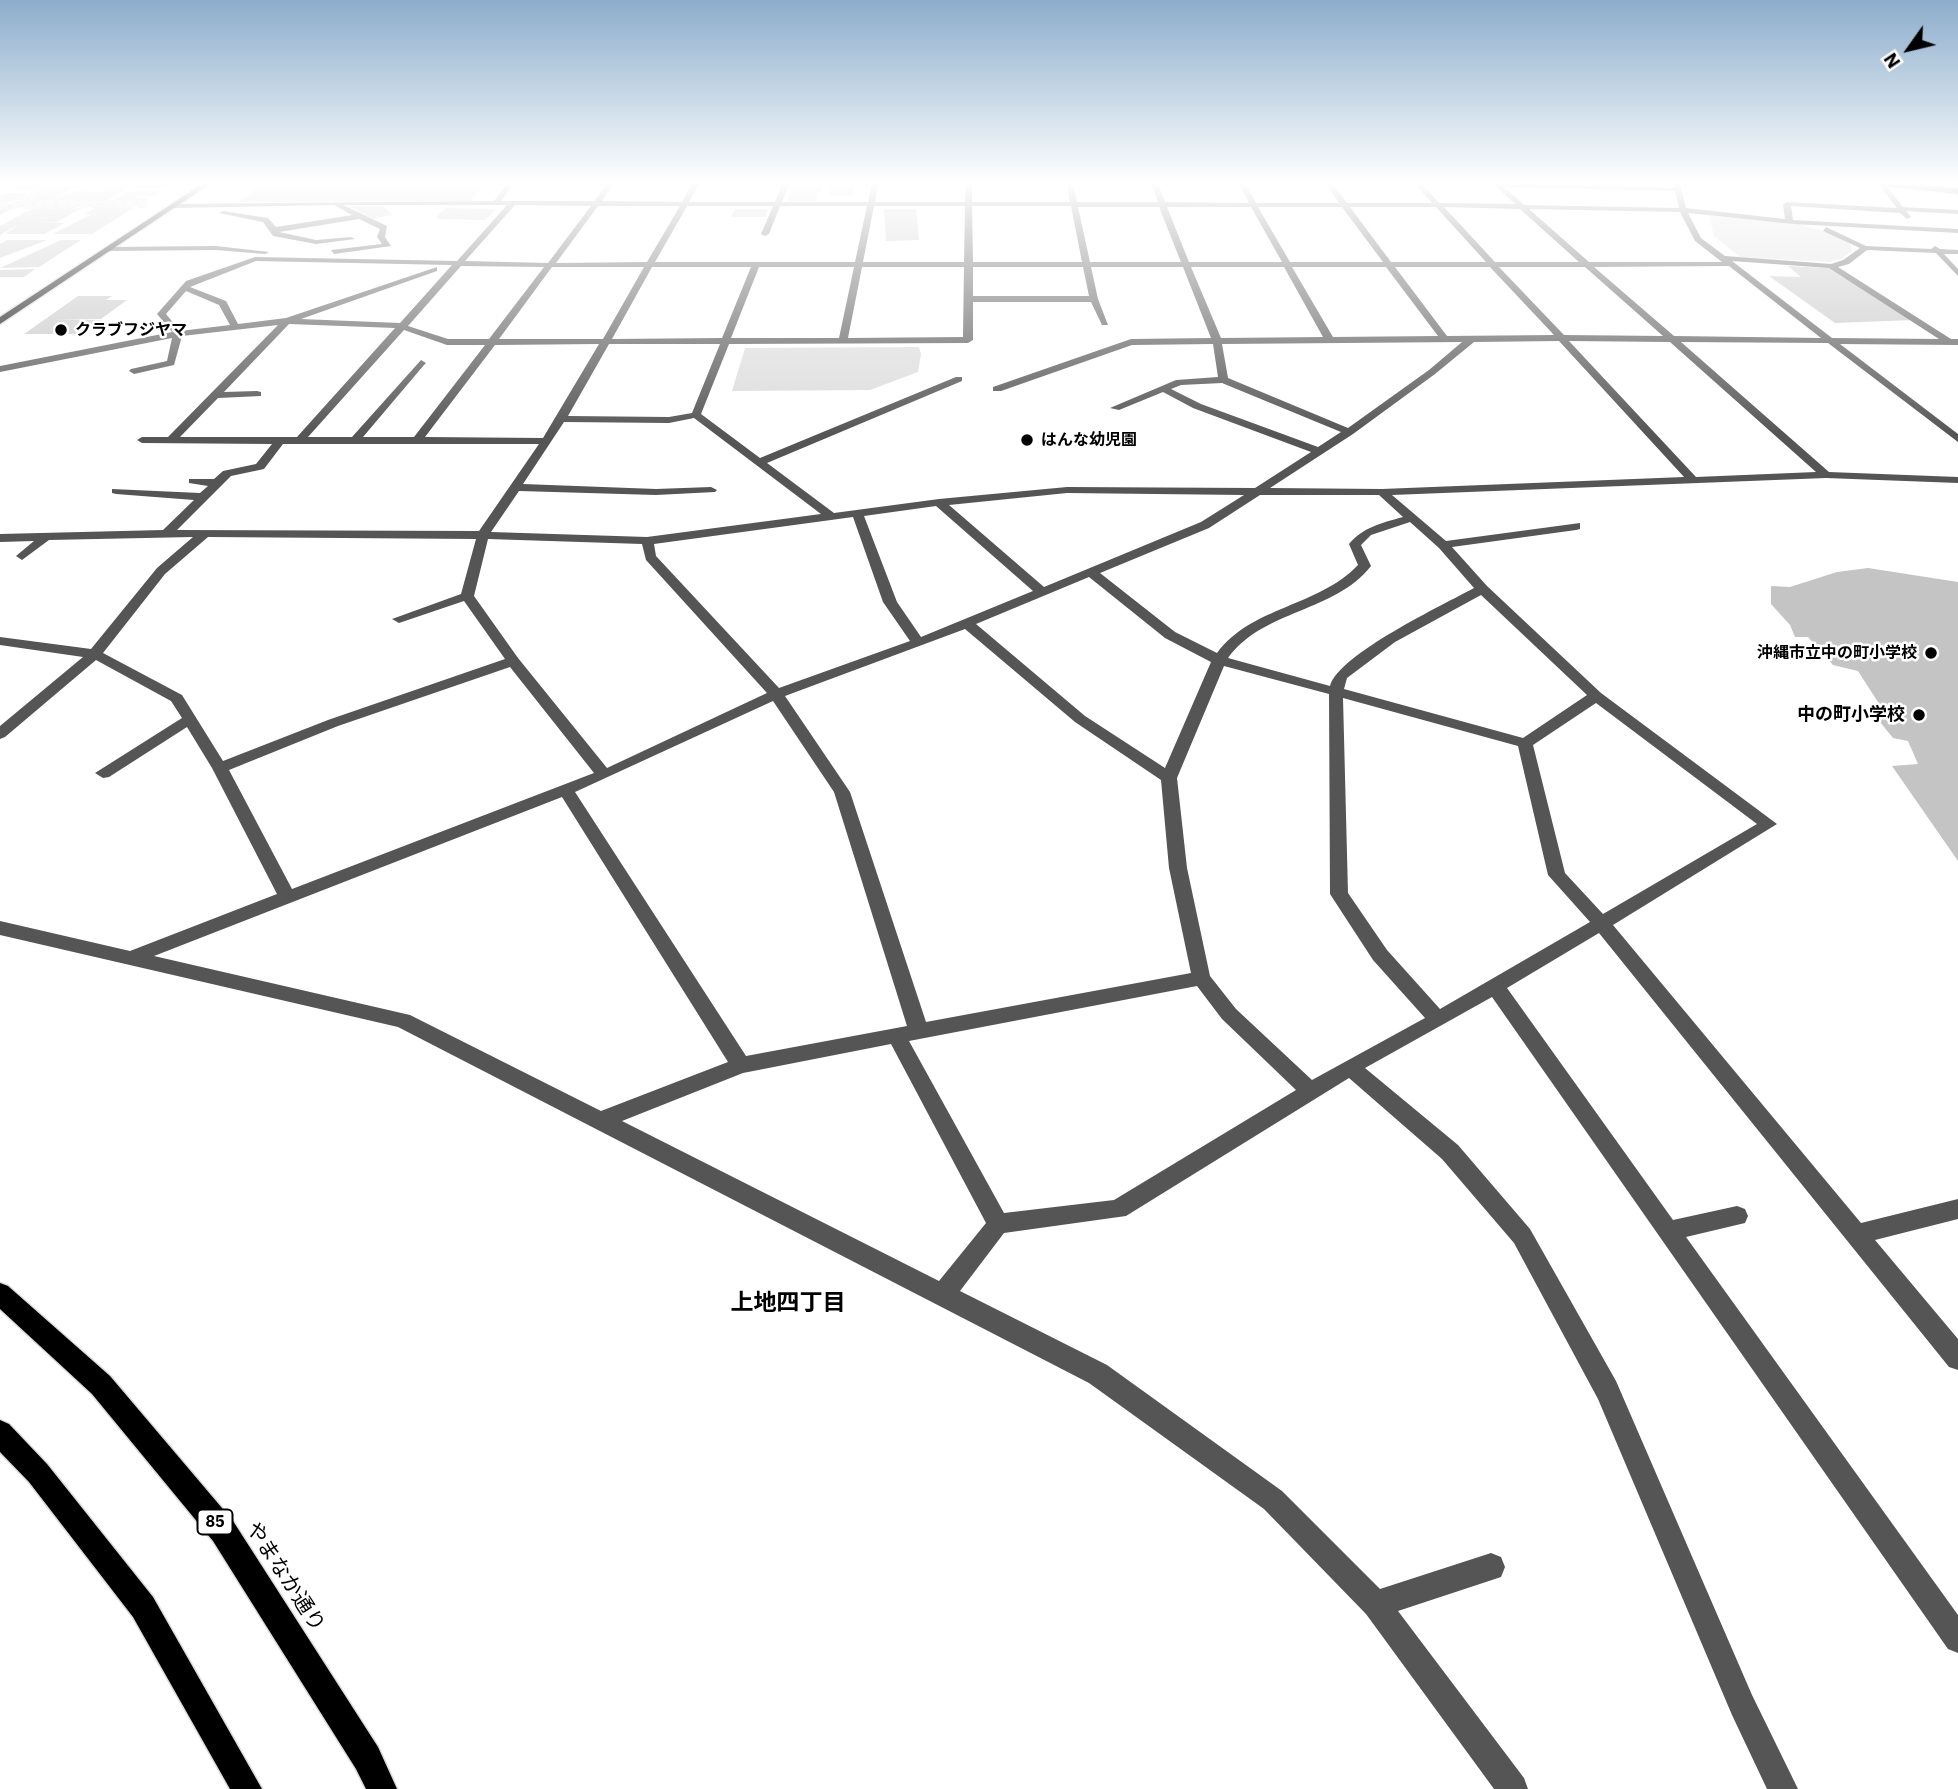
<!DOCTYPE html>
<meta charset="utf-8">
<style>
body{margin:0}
#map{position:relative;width:1958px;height:1789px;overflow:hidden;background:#fff;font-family:"IBM Plex Sans",sans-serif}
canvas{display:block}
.north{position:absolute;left:1874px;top:14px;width:70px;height:70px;-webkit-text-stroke:5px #fff;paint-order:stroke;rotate:236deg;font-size:19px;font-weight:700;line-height:28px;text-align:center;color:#000}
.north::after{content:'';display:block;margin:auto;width:24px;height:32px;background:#000;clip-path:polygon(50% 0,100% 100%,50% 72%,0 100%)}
</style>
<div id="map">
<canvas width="1958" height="1789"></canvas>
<div class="north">N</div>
</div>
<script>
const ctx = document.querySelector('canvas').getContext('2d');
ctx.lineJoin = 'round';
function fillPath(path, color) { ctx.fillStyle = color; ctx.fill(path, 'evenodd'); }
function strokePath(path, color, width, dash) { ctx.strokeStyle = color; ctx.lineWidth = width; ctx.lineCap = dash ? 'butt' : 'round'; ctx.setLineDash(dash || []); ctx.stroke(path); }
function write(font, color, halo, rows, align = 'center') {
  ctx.font = font + ' "IBM Plex Sans","Noto Sans JP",sans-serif'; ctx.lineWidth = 5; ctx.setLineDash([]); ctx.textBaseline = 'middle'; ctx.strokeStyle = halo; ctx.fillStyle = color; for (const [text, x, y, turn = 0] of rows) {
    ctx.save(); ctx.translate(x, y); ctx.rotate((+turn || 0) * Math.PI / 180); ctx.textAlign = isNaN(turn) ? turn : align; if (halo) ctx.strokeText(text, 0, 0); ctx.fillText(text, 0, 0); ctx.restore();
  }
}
const green = new Path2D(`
 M 1709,216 L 1796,223 L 1830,233 L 1850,243 L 1852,251 L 1841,259 L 1828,262 L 1740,257 L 1714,236 Z
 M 919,347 L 921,354 L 918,372 L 870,390 L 732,391 L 745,348 Z`);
const building = new Path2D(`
 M 24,184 L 46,184 L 34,190 L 11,190 Z
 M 52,184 L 62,184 L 53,189 L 80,184 L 55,198 L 74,191 L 101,192 L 115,184 L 136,184 L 104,202 L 22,204 L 109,203 L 128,191 L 162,190 L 153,196 L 128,197 L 149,198 L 141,206 L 64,207 L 82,208 L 57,222 L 38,222 L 65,223 L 44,234 L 5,234 L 18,225 L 0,235 L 0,226 L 35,207 L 15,207 L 0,215 L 0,210 L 5,207 L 0,208 L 0,204 L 12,204 Z
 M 140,184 L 172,184 L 165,188 L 132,189 Z
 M 279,184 L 485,184 L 470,201 L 238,202 L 259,187 Z
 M 823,185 L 821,192 L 804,192 L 818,193 L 816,201 L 788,201 L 793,189 L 798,186 Z
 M 831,186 L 854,186 L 854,195 L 830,196 Z
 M 8,193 L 29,193 L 11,202 L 0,202 L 0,196 Z
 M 349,206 L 384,207 L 392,215 L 373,219 Z
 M 97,207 L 135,207 L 92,234 L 53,234 L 92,214 L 85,214 Z
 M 446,208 L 497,209 L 485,220 L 438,219 L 437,216 Z
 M 735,209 L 768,209 L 765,217 L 731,217 Z
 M 884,209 L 916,209 L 919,240 L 886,241 Z
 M 7,240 L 47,240 L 0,258 L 0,244 Z
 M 61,240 L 81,240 L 39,267 L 0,268 Z
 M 1788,266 L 1829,268 L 1914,320 L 1835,323 L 1769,276 L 1801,277 Z
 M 35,269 L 24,277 L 0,277 L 0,270 Z
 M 78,296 L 112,296 L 106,300 L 127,300 L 101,319 L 54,320 L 102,320 L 83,334 L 24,334 Z
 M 1868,568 L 1958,582 L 1958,861 L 1892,766 L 1918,764 L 1908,741 L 1893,738 L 1876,717 L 1885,713 L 1858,671 L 1833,665 L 1808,637 L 1795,637 L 1790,625 L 1771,604 L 1771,586 L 1790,587 L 1837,572 Z`);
const minorTunnel = new Path2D(`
 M 19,202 L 56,184
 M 0,205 L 147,204`);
const minor = new Path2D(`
 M 507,184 L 514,184 L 501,201 L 594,201 L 607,184 L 614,184 L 602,201 L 682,202 L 692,184 L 699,184 L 689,202 L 775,202 L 782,184 L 789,184 L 782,202 L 868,202 L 872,184 L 878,184 L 875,202 L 965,202 L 966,184 L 972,184 L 972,202 L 1070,202 L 1067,184 L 1073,184 L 1077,202 L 1158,202 L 1151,184 L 1158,184 L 1165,202 L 1249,203 L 1239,184 L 1246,184 L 1256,203 L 1339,203 L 1326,184 L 1333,184 L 1347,203 L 1432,203 L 1415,184 L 1422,184 L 1439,203 L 1515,204 L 1493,184 L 1674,187 L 1674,184 L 1680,184 L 1686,208 L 1785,219 L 1783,204 L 1787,202 L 1897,208 L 1878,184 L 1885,184 L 1903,207 L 1958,210 L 1958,214 L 1906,211 L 1911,217 L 1907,219 L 1900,213 L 1791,206 L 1793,220 L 1958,229 L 1958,233 L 1794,224 L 1688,213 L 1701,238 L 1725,256 L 1831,264 L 1843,260 L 1860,248 L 1823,231 L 1826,227 L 1866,246 L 1931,249 L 1935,246 L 1940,249 L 1958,250 L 1958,254 L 1944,254 L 1958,269 L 1958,276 L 1936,253 L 1867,250 L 1849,264 L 1838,267 L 1951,339 L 1958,339 L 1958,345 L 1840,344 L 1958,434 L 1958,442 L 1828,343 L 1681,342 L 1829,472 L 1958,477 L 1958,483 L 1826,478 L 1392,495 L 1446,541 L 1580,523 L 1580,529 L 1576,530 L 1452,547 L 1487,586 L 1601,693 L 1777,824 L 1613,925 L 1861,1223 L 1958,1199 L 1958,1219 L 1875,1240 L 1958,1339 L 1958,1370 L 1949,1367 L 1599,933 L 1507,988 L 1673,1220 L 1737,1206 L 1745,1209 L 1748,1216 L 1745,1223 L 1686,1237 L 1958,1615 L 1958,1653 L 1948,1649 L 1492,997 L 1365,1068 L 1458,1145 L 1530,1229 L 1616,1381 L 1752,1695 L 1798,1789 L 1767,1789 L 1732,1715 L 1598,1399 L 1514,1243 L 1442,1159 L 1349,1078 L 1126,1216 L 1004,1233 L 960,1291 L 1107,1365 L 1282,1491 L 1380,1589 L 1491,1553 L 1501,1557 L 1505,1567 L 1501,1577 L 1398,1611 L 1524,1778 L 1528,1789 L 1494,1789 L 1366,1614 L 1264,1509 L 1089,1383 L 398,1027 L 0,935 L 0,921 L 130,951 L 277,894 L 212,768 L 187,727 L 109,777 L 103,778 L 95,773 L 182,718 L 171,701 L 96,660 L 5,737 L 0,739 L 0,726 L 83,657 L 0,645 L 0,637 L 91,649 L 157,568 L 193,537 L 49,540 L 22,560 L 16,556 L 34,541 L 0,542 L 0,534 L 163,530 L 194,500 L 116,494 L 112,493 L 112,489 L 200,493 L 208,486 L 189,483 L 189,479 L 214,479 L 223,471 L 256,464 L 272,444 L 142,443 L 137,440 L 142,437 L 168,437 L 278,325 L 182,336 L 174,365 L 134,374 L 129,371 L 131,369 L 167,361 L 172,338 L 0,372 L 0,366 L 172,332 L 157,314 L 186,281 L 255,257 L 457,261 L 507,205 L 343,205 L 387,226 L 385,237 L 391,246 L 334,254 L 331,250 L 382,244 L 377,237 L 380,229 L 359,219 L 279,232 L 316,240 L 351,237 L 355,239 L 316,244 L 273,236 L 263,222 L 219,213 L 223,211 L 268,218 L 276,227 L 352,215 L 334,205 L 175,208 L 172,204 L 494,201 ZM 1504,187 L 1675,191 L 1679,208 L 1524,205 ZM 515,205 L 591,206 L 548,263 L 465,261 ZM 598,206 L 680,206 L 647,262 L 556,263 ZM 687,206 L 773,206 L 761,234 L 765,236 L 769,234 L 780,206 L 867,206 L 855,262 L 655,262 ZM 874,206 L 965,206 L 964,262 L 863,262 ZM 972,206 L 1071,206 L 1082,262 L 973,262 ZM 1078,207 L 1159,207 L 1181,262 L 1090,262 ZM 1167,207 L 1251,207 L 1282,262 L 1189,262 ZM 1258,207 L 1342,207 L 1383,262 L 1290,262 ZM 1350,207 L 1436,207 L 1486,262 L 1391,262 ZM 1444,207 L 1520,209 L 1579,262 L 1495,262 ZM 1529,209 L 1680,212 L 1695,241 L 1722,262 L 1589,262 ZM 256,261 L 452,265 L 400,323 L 301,319 L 437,271 L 437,267 L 286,318 L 238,324 L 226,301 L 190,287 ZM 1732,261 L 1829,268 L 1939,339 L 1832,338 ZM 461,266 L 544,267 L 489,339 L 448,339 L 408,326 ZM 1729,266 L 1821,338 L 1674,336 L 1594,267 ZM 552,267 L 644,267 L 603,339 L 499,339 ZM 652,267 L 751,267 L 722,338 L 612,339 ZM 759,267 L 854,267 L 839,338 L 731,338 ZM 862,267 L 964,267 L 963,337 L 848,338 ZM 973,267 L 1083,267 L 1089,296 L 973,296 ZM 1091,267 L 1183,267 L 1211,338 L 1131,339 L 993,387 L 993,391 L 1001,391 L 1132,345 L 1213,344 L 1218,377 L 1176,380 L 1110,408 L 1119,410 L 1163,392 L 1193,408 L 1311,452 L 1255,488 L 1067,487 L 939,499 L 834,513 L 767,463 L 962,381 L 962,377 L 956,377 L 760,458 L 701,414 L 729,344 L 968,343 L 973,340 L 973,302 L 1091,302 L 1102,325 L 1108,325 L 1098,299 ZM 1191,267 L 1284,267 L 1323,337 L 1221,338 ZM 1292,267 L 1386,267 L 1438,336 L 1333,337 ZM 1395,267 L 1490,267 L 1554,335 L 1447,336 ZM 1499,267 L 1585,267 L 1663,336 L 1564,335 ZM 186,291 L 219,305 L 230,325 L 180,331 L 166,314 ZM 289,324 L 395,328 L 297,437 L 180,437 L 218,398 L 261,396 L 261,392 L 257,391 L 224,392 ZM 404,330 L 447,345 L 485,345 L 414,437 L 363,437 L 424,365 L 426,363 L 421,360 L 352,437 L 308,437 ZM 1559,341 L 1684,477 L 1382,489 L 1270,488 L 1353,434 L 1435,374 L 1474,342 ZM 1569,341 L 1670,342 L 1816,472 L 1696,477 ZM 1462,342 L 1429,370 L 1348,428 L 1228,378 L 1222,344 ZM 599,344 L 543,438 L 425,437 L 495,345 ZM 609,344 L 720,344 L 692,413 L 669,417 L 568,416 ZM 1222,383 L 1341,432 L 1318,447 L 1201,404 L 1171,389 L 1181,385 ZM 694,418 L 821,514 L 647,537 L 491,532 L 519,491 L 656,495 L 715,492 L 717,490 L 711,487 L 656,489 L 523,484 L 564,422 L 669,423 ZM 283,444 L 539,444 L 479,531 L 177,530 L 231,476 L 264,469 ZM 1067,493 L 1244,495 L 1201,522 L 1044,587 L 949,505 ZM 1260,495 L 1379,495 L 1403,517 C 1382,523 1363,527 1349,544 L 1358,565 C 1318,607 1252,606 1217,653 L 1175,632 L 1100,573 L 1209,528 ZM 936,506 L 1033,591 L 921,637 L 897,602 L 864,516 ZM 853,517 L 883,602 L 910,641 L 779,688 L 656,556 L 654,544 ZM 1410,522 L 1439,548 L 1474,588 C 1443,605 1339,654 1330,686 L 1228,658 C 1264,609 1334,613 1371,566 L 1361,545 L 1371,535 ZM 208,537 L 476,539 L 461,594 L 392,619 L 399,623 L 464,601 L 505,659 L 328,720 L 223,761 L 182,695 L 103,653 L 165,574 ZM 488,539 L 642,544 L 646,560 L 767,693 L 607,768 L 518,658 L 474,596 ZM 1089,577 L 1165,638 L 1211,662 L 1165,768 L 1085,716 L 976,624 ZM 1481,595 L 1587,695 L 1523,738 L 1344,689 L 1347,678 L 1395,642 ZM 965,629 L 1075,722 L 1161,780 L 1169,868 L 1191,973 L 926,1022 L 850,792 L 785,696 ZM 1224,666 L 1329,694 L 1330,894 L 1373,960 L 1425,1018 L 1312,1080 L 1236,1009 L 1210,976 L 1187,868 L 1177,778 ZM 510,667 L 594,773 L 292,889 L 229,770 L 338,726 ZM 1343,698 L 1518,746 L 1548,875 L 1590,922 L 1440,1009 L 1387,950 L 1348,893 ZM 773,701 L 834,792 L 907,1026 L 746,1056 L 575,792 ZM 1596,703 L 1757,824 L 1603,914 L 1565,873 L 1533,745 ZM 562,797 L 728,1062 L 601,1111 L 410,1015 L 154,956 ZM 1197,986 L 1222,1019 L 1296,1090 L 1114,1200 L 1004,1213 L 909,1041 ZM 891,1044 L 986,1223 L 939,1281 L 622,1121 L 743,1073 Z
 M 216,246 L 269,252 L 265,254 L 216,250 L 109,251 L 105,249 L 109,247 Z`);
const major = new Path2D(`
 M 202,184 L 210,184 L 0,324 L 0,317 Z
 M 0,1283 L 8,1286 L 110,1376 L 233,1521 L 378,1747 L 397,1789 L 366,1789 L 356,1769 L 213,1541 L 92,1394 L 0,1309 Z
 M 0,1420 L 9,1424 L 47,1464 L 153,1597 L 262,1789 L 230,1789 L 133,1617 L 29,1482 L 0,1452 Z`);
const highway = new Path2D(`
 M 1881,184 L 1958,188 L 1958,194 L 1885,186 Z`);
const markers = [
 [61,330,7,"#000"],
 [1027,440,7,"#000"],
 [1931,653,7,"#000"],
 [1919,715,7,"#000"]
];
const farPoinames = [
 ["クラブフジヤマ",75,330],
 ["はんな幼児園",1041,440],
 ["沖縄市立中の町小学校",1917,653,"right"]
];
const shields = [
 [215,1522,35]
];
const shieldNames = [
 ["85",215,1522]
];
const poiNames = [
 ["中の町小学校",1905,715]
];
const nearStreetnames = [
 ["やまなか通り",285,1577,57]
];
const nearNeighbourhoodnames = [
 ["上地四丁目",788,1303]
];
fillPath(green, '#dcdcdc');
fillPath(building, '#c4c4c4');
strokePath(minorTunnel, '#d9d9d9', 8, [8, 3.5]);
strokePath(major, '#dbdbdb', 3);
strokePath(highway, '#dbdbdb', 3);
fillPath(minor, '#555');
fillPath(major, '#000');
fillPath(highway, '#000');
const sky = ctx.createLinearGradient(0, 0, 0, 435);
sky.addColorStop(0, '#8cadcc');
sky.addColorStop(0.42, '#fff');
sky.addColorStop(1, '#ffffff00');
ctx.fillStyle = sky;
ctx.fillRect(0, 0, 1958, 435);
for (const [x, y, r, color] of markers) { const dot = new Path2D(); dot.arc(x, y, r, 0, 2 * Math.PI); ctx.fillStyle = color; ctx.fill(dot); strokePath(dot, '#fff', 2.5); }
write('bold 16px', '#000', '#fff', farPoinames, 'left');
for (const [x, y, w] of shields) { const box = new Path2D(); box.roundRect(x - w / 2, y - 12.5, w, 25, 5); ctx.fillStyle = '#fff'; ctx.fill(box); strokePath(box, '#000', 2); }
write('bold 16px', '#000', null, shieldNames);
write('bold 18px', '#000', '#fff', poiNames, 'right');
write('21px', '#000', '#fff', nearStreetnames);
write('bold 23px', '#000', '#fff', nearNeighbourhoodnames);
</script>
